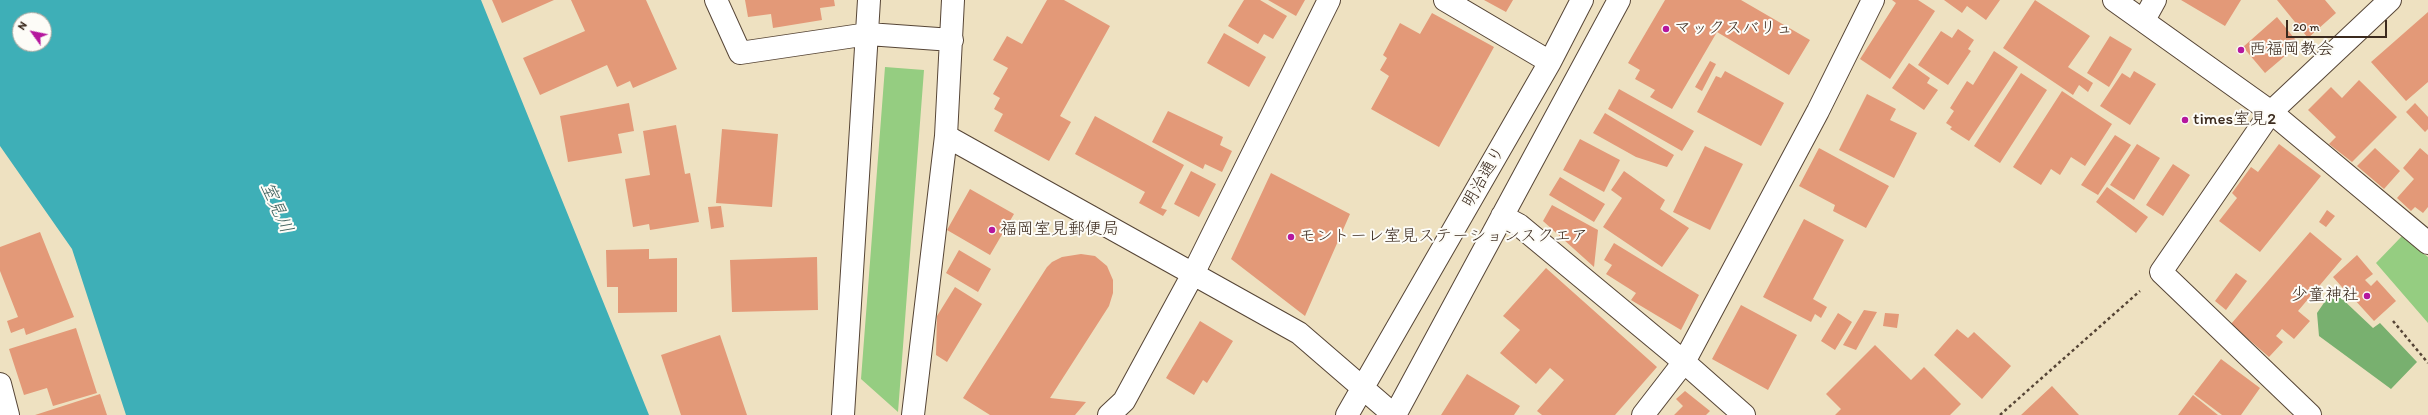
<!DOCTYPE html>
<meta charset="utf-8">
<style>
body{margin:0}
#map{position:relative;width:2428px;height:415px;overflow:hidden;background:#eee1c1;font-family:Itim,sans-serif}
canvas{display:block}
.north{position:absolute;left:12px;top:12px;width:40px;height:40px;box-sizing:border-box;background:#fdfcf7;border:1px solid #afa8a0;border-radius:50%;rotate:303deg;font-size:11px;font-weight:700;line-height:16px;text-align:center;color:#3b2a1e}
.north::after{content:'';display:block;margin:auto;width:14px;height:18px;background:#b5179e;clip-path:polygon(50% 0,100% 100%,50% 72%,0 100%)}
.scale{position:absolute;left:2286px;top:20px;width:101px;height:18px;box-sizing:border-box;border:2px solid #3b2a1e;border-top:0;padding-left:5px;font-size:12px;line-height:14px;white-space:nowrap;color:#3b2a1e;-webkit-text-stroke:3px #fdfcf7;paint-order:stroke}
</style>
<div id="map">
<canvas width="2428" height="415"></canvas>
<div class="north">N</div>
<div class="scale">20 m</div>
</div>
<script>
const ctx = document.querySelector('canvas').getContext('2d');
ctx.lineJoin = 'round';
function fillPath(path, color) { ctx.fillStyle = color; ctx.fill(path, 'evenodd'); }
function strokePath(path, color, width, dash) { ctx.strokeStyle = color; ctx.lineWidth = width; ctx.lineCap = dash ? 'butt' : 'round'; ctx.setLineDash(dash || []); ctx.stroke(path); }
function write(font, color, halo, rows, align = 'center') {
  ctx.font = font + ' Itim,"Klee One",sans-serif'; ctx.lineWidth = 4; ctx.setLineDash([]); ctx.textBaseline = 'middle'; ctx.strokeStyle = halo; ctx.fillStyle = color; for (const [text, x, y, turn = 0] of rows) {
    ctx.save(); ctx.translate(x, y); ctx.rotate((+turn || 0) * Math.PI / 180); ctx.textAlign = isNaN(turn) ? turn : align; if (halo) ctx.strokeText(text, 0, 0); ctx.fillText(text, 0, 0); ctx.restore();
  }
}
const green = new Path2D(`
 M 885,67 L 924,70 L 898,412 L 861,379 Z
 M 2402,236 L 2428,257 L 2428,323 L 2376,263 Z`);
const forest = new Path2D(`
 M 2337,294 L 2373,328 L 2380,323 L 2417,362 L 2391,389 L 2319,336 L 2317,313 L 2328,297 Z`);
const water = new Path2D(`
 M 0,0 L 481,0 L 649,415 L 126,415 L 72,249 L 0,146 ZM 20,20 L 44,20 L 44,44 L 20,44 Z`);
const building = new Path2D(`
 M 492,0 L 554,0 L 502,23 Z
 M 571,0 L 646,0 L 677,69 L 633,88 L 630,81 L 617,87 L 607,65 L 540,95 L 523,58 L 585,31 Z
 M 745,0 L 834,0 L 835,6 L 820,8 L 822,20 L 773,28 L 771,14 L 748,17 Z
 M 1047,0 L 1064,0 L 1110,26 L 1060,116 L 1071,122 L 1049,161 L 994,131 L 1003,114 L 994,109 L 1000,98 L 993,94 L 1008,68 L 993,60 L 1007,36 L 1022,44 Z
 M 1244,0 L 1260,0 L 1287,16 L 1273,39 L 1264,34 L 1258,44 L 1228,26 Z
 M 1268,0 L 1305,0 L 1296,16 Z
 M 1484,0 L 1513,0 L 1506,12 Z
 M 1665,0 L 1741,0 L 1810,40 L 1789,75 L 1717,32 L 1672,109 L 1650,97 L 1655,90 L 1635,79 L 1640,70 L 1628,63 Z
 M 1892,0 L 1918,0 L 1935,11 L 1890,79 L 1860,59 L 1896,3 Z
 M 1944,0 L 2000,0 L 1986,20 L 1967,6 L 1962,13 Z
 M 2035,0 L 2090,36 L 2068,67 L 2093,83 L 2088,92 L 2079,85 L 2073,95 L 2003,48 Z
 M 2181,0 L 2241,0 L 2225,26 Z
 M 2277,0 L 2325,0 L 2336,13 L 2308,38 Z
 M 2428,12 L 2428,82 L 2406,101 L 2371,62 Z
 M 1432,13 L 1494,47 L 1439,147 L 1371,109 L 1389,76 L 1380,70 L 1387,58 L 1383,55 L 1400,23 L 1420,34 Z
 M 2277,17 L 2299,44 L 2265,73 L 2243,47 Z
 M 1958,29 L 1974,40 L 1968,49 L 1971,51 L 1948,85 L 1918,65 L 1941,31 L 1952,38 Z
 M 1224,33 L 1266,57 L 1249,87 L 1207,63 Z
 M 2110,36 L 2132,49 L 2109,87 L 2087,73 Z
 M 1994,51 L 2018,67 L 1969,141 L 1950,129 L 1952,127 L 1946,123 L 1954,111 L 1950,108 L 1967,81 L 1973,85 Z
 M 1710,61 L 1716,64 L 1702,91 L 1695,87 Z
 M 1909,63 L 1930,78 L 1927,83 L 1938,90 L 1924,110 L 1892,88 Z
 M 1725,71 L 1784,103 L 1761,146 L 1697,112 L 1716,76 L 1721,78 Z
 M 2134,71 L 2156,84 L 2130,125 L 2100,106 L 2122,73 L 2130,78 Z
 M 2021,73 L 2047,90 L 2000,163 L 1974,146 Z
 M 2359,80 L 2397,117 L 2352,162 L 2329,144 L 2336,137 L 2308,110 L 2331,87 L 2342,98 Z
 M 1619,89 L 1694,131 L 1682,151 L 1608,109 Z
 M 2062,91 L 2112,124 L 2085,166 L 2071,157 L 2060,175 L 2051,169 L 2041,185 L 2013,167 Z
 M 1867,94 L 1896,109 L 1890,120 L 1917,133 L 1894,178 L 1839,150 Z
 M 629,103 L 634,131 L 618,134 L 622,153 L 568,162 L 560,116 Z
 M 2415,103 L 2428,117 L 2428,129 L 2425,132 L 2406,112 Z
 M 1168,111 L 1223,137 L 1220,145 L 1232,151 L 1222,172 L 1205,164 L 1203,169 L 1152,142 Z
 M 1605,113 L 1674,155 L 1667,167 L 1636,157 L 1593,133 Z
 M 1095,116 L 1184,165 L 1161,208 L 1167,210 L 1163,216 L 1139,203 L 1145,192 L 1075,154 Z
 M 676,125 L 685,174 L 690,173 L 699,222 L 650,230 L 649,224 L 633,227 L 625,179 L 650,175 L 643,131 Z
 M 722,129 L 778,134 L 772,207 L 716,203 Z
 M 2115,135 L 2131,145 L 2098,195 L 2081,185 Z
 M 1580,139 L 1620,160 L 1604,192 L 1563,170 Z
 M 2137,144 L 2160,158 L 2134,200 L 2110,185 Z
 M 2279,144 L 2321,176 L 2260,252 L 2219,221 L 2237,198 L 2232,193 L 2251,167 L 2258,172 Z
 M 1705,146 L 1743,164 L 1710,230 L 1673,212 Z
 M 1819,148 L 1889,186 L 1866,228 L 1833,211 L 1835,205 L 1799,186 Z
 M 2375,148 L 2400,171 L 2384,189 L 2357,166 Z
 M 2420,148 L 2428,155 L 2428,207 L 2423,213 L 2415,207 L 2411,211 L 2397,198 L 2414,179 L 2403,168 Z
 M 2173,164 L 2190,175 L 2163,216 L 2146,205 Z
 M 1191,171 L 1216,184 L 1199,217 L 1174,204 Z
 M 1624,171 L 1665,200 L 1660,209 L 1689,228 L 1662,267 L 1603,227 L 1622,198 L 1611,190 Z
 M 1271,173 L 1350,214 L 1305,316 L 1231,259 Z
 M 1560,177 L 1605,204 L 1594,222 L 1549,195 Z
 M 2107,187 L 2148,217 L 2136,233 L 2096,202 Z
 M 970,189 L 1014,214 L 990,255 L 947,230 Z
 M 1552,205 L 1598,230 L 1594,267 L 1543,221 Z
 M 721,206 L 724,227 L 711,229 L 708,207 Z
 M 2327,210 L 2335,216 L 2326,227 L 2319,222 Z
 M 1804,219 L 1844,240 L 1813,299 L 1827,307 L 1821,318 L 1815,314 L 1811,322 L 1763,297 Z
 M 40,232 L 74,317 L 26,335 L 24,328 L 11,333 L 7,321 L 18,317 L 0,271 L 0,247 Z
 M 2310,232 L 2342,259 L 2298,311 L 2310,321 L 2294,339 L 2282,329 L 2276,336 L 2283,342 L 2269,357 L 2231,324 Z
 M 1614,243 L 1699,295 L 1681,330 L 1631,300 L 1636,293 L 1606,274 L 1612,265 L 1604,260 Z
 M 649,249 L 649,259 L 677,258 L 677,312 L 618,313 L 618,287 L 607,287 L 606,250 Z
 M 959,250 L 991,269 L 978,292 L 946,273 Z
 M 1081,254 L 1095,256 L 1107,266 L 1113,280 L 1113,293 L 1109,306 L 1050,398 L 1086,402 L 1075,415 L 990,415 L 963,398 L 1047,267 L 1052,262 L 1062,257 Z
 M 2357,255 L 2373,274 L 2365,280 L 2371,286 L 2377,280 L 2396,301 L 2374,321 L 2354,299 L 2359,295 L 2354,290 L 2349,295 L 2333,277 Z
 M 817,257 L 818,310 L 732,312 L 730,260 Z
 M 1546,268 L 1657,367 L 1615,415 L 1542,415 L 1537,411 L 1564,380 L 1550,368 L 1536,384 L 1500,353 L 1520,330 L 1503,316 Z
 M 2236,273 L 2247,281 L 2226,310 L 2215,301 Z
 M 955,287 L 982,304 L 947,362 L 936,355 L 937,316 Z
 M 1741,305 L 1797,335 L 1768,390 L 1712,359 Z
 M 1864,310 L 1877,312 L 1856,350 L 1843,345 Z
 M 1838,313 L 1852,322 L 1835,350 L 1821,341 Z
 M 1885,313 L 1899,314 L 1897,328 L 1883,326 Z
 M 1200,321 L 1233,341 L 1207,383 L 1203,380 L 1194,395 L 1166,378 Z
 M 76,328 L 97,393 L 53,406 L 47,388 L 24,395 L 9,349 Z
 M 1957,329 L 1968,338 L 1974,332 L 2011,366 L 1982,399 L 1934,355 Z
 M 720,335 L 747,415 L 681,415 L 661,355 Z
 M 1875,345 L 1911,380 L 1924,367 L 1961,404 L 1950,415 L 1835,415 L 1841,409 L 1826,394 Z
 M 2221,359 L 2260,388 L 2241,415 L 2222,415 L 2194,394 Z
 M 1467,374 L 1520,406 L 1514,415 L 1441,415 Z
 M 2052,386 L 2079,415 L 2021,415 Z
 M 1685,391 L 1710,411 L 1706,415 L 1674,415 L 1683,406 L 1676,399 Z
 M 100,394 L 107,415 L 35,415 Z
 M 2193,395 L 2218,415 L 2178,415 Z`);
const path = new Path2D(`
 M 2393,321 L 2428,363
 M 2000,415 L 2140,291`);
const minor = new Path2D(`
 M 716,0 L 740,53 L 868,34 L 952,40
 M 953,0 L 946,136 L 1299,333 L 1394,415
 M 1445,0 L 1550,62
 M 2114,0 L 2271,112 L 2428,243
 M 2144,20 L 2155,0
 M 1502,216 L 1519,225 L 1684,362 L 1744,415
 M 0,384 L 8,415
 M 843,415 L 869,0
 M 913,415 L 946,136
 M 1109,415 L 1124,401 L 1193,274 L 1329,0
 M 1347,415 L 1550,62 L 1582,0
 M 1395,415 L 1619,0
 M 1643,415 L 1684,362 L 1818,111 L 1873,0
 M 2310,415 L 2161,272 L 2271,112 L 2390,0`);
const markers = [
 [1666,29,4,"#b5179e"],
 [2241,50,4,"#b5179e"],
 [2185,120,4,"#b5179e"],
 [992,230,4,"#b5179e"],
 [1291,237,4,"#b5179e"],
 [2367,296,4,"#b5179e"]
];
const poiNames = [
 ["マックスバリュ",1674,29],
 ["西福岡教会",2249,50],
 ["times室見2",2193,120],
 ["福岡室見郵便局",1000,230],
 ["モントーレ室見ステーションスクエア",1299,237],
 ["少童神社",2359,296,"right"]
];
const streetNames = [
 ["明治通り",1484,177,-60]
];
const waterNames = [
 ["室見川",276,208,66]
];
fillPath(green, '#95cd81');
fillPath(forest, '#78b06f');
fillPath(water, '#3eafb7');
fillPath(building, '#e39978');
strokePath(minor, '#564536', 24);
strokePath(path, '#564536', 2.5, [3, 3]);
strokePath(minor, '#fff', 22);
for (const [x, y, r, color] of markers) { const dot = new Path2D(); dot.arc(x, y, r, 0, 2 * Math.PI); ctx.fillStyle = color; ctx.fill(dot); strokePath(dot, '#fdfcf7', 1.5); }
write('17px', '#3b2a1e', '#fdfcf7', poiNames, 'left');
write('17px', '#3b2a1e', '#fdfcf7', streetNames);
write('italic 18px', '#3c5f5b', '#fdfcf7', waterNames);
</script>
